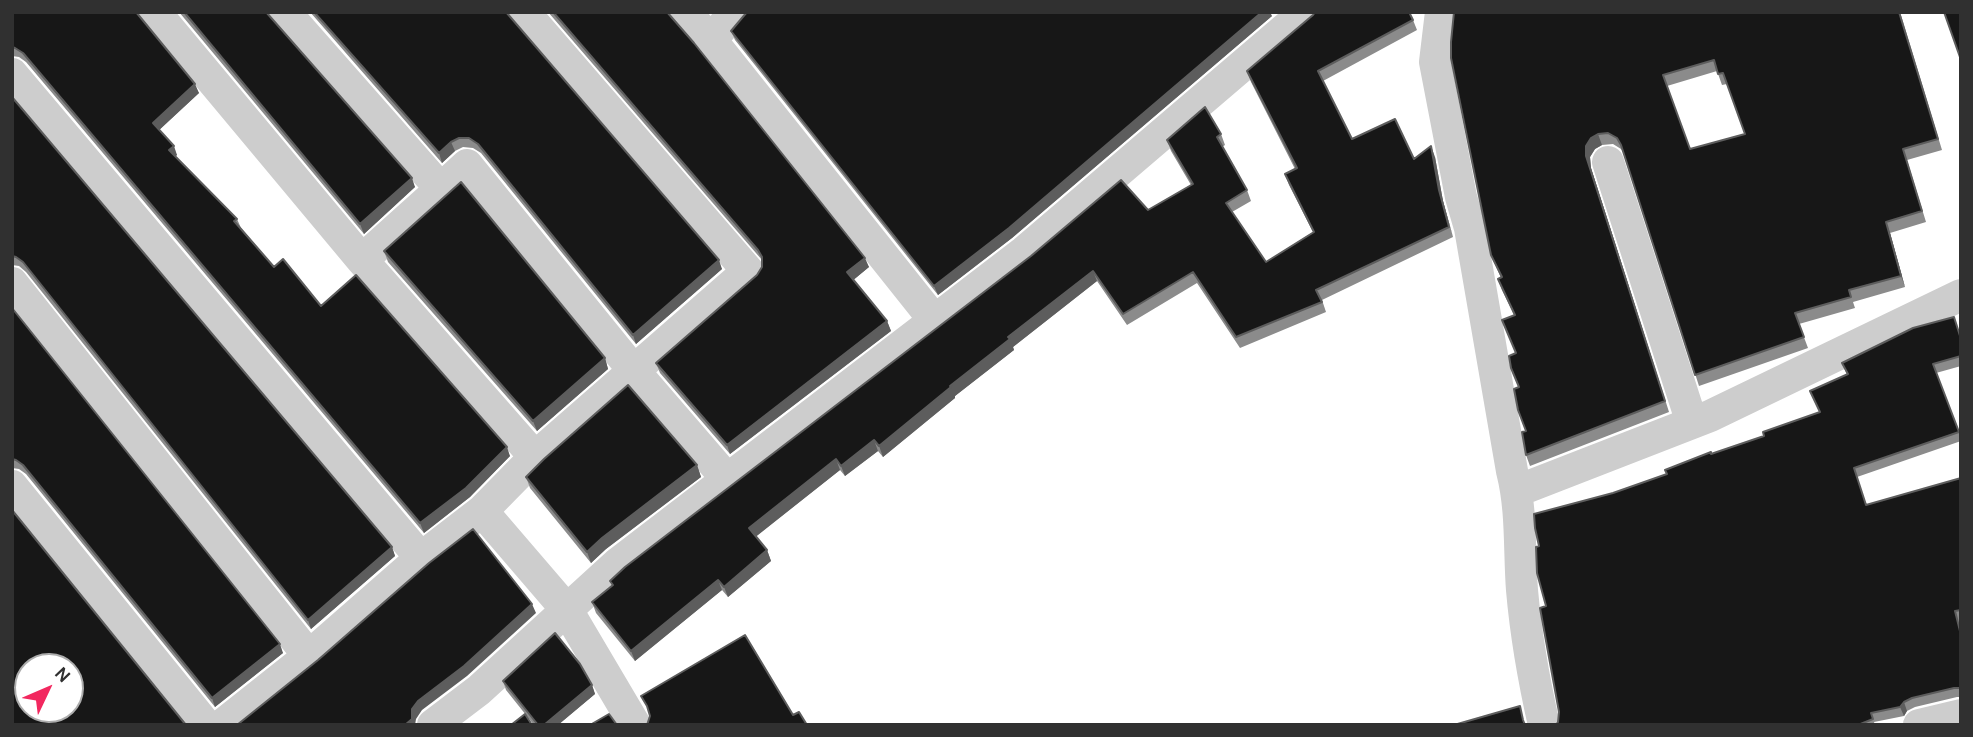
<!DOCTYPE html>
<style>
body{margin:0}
#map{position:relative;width:1973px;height:737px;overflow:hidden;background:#fff;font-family:Karla,sans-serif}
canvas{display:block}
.frame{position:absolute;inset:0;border:14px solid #303030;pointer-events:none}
.north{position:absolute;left:14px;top:653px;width:70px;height:70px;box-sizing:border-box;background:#fff;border:2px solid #acacac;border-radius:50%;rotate:46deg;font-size:19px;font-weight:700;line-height:28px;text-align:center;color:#303030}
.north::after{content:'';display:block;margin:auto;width:24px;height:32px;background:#f2285f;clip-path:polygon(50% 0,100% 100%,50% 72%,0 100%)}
</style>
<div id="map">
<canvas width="1973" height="737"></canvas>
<div class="frame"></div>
<div class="north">N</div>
</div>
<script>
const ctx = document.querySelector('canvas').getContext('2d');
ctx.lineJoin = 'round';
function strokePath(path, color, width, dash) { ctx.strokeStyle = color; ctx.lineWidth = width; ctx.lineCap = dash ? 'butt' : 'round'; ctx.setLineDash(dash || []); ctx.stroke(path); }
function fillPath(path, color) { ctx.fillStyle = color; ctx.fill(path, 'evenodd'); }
const street = new Path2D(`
 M 155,12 L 362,260 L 441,189 L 285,12
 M 685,12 L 711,40 L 935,321
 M 1441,12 L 1435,62 L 1461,197 L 1470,228 L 1512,471 C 1522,510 1519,551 1522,590 C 1526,636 1534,681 1544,725
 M 711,40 L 735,12
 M 12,74 L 421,558
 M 1608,162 L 1692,423
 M 441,189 L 467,165 L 634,371 L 728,480
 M 362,260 L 535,457
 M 12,283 L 309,656 L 421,558 L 482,511 L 535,457 L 748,271 L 524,12
 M 12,486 L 206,725
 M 1517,491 L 1710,416 L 1961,295
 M 482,511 L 567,610 L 635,725
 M 222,725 L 309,656
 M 433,725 L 479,690 L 617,564 L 1024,252 L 1305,12
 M 1919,725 L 1961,715`);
const wall = new Path2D(`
 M 12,12 L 137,12 L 137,14 L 199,93 L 159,130 L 177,155 L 175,157 L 237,219 L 241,228 L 274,267 L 321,306 L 510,456 L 470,497 L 424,533 L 26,62 L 19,57 L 12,56 Z
 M 179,12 L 267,12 L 267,14 L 415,187 L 364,234 Z
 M 310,12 L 506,12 L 507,15 L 722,269 L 636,344 L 481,153 L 473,148 L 463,147 L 455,151 L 442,163 Z
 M 548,12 L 667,12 L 869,267 L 853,280 L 887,321 L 891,331 L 730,454 L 660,373 L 656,363 L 757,275 L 762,267 L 762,260 Z
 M 1454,12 L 1900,12 L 1942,150 L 1907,160 L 1926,222 L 1890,233 L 1905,287 L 1853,302 L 1855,308 L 1799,324 L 1808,348 L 1699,386 L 1625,155 L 1621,149 L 1613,144 L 1602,145 L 1595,149 L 1590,157 L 1591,168 L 1669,412 L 1530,466 L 1526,455 L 1526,431 L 1519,388 L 1511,368 L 1516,353 L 1502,320 L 1514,315 L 1502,290 L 1498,279 L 1501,278 L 1491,255 ZM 1717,71 L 1722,85 L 1727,84 L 1745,134 L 1690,149 L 1667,86 Z
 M 746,15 L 1272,16 L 1012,238 L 938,295 L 735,40 L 731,31 Z
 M 1413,20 L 1417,30 L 1323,81 L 1352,139 L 1414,159 L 1435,157 L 1443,201 L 1453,237 L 1322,300 L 1326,312 L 1240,348 L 1197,283 L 1127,325 L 1097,281 L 1013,347 L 1014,350 L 955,396 L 955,398 L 883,457 L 878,451 L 845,476 L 840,470 L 756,536 L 767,550 L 771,561 L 728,597 L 722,590 L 635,661 L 596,613 L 592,602 L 612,586 L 610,581 L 1148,210 L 1191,185 L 1171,151 L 1167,140 L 1221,134 L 1225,145 L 1222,147 L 1247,190 L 1251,201 L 1232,212 L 1266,262 L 1313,232 L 1289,185 L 1285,174 L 1295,169 L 1251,82 L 1247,71 Z
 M 12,97 L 392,547 L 395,556 L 311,629 L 26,272 L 19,266 L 12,265 Z
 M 384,251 L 605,358 L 608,369 L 537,431 L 388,262 Z
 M 12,308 L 283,653 L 215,707 L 26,474 L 19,469 L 12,468 Z
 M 1961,337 L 1961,366 L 1936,373 L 1961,436 L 1961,441 L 1857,477 L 1866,505 L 1961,478 L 1961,619 L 1959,619 L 1961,629 L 1961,697 L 1957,697 L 1915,707 L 1907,711 L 1904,716 L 1874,722 L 1875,725 L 1556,725 L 1558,722 L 1559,712 L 1539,546 L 1613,493 L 1667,474 L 1711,454 L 1764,436 L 1820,412 L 1810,391 L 1847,375 L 1842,363 Z
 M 697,465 L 701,477 L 606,549 L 591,563 L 530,488 L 526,477 Z
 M 503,681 L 592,685 L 595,694 L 558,725 L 534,725 L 506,690 Z`);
const shadedWall = new Path2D(`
 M 1262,12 L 1270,12 L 1272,16 L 1012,238 L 938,295 L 934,286 Z
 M 195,84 L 199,93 L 156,133 L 153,123 Z
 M 1598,134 L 1602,145 L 1595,149 L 1590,157 L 1591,168 L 1669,412 L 1586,156 L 1586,146 L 1591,138 Z
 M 451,142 L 455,151 L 442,163 L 439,153 Z
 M 174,146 L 177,155 L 172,159 L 169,150 Z
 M 1431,146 L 1435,157 L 1443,201 L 1453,237 L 1439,190 Z
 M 412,178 L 415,187 L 364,234 L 360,224 Z
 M 1886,222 L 1890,233 L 1905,287 L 1901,276 Z
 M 865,258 L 869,267 L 851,282 L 847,272 Z
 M 719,260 L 722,269 L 636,344 L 633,335 Z
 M 1093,271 L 1097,281 L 1013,347 L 1014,350 L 955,396 L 955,398 L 883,457 L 879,446 L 1008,337 Z
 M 887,321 L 891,331 L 730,454 L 727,445 Z
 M 605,358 L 608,369 L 537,431 L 533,421 Z
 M 874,440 L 878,451 L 845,476 L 841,466 Z
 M 507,447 L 510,456 L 470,497 L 424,533 L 420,523 Z
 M 836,459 L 840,470 L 753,539 L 749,528 Z
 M 697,465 L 701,477 L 606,549 L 591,563 L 587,552 L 602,538 Z
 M 392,547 L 395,556 L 311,629 L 308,620 Z
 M 767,550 L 771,561 L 728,597 L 724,587 Z
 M 718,580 L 722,590 L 635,661 L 631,651 Z
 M 532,604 L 536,613 L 467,676 L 422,710 L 416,719 L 415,725 L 405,725 L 412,709 L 418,701 Z
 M 280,644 L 283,653 L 215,707 L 212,698 Z
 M 592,685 L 595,694 L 558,725 L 544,725 Z
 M 1904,702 L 1907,711 L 1904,716 L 1900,707 Z`);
const building = new Path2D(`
 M 12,12 L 136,12 L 195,84 L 153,123 L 174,146 L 169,150 L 237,219 L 234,221 L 274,267 L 283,259 L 321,306 L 356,275 L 507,447 L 466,488 L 420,523 L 23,53 L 15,48 L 12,47 Z
 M 184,12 L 266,12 L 412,178 L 360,224 Z
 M 314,12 L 506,12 L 719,260 L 633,335 L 478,144 L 469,138 L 459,138 L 451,142 L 439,153 Z
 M 553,12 L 667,12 L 694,43 L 865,258 L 847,272 L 887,321 L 727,445 L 656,363 L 757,275 L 762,267 L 762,257 L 758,250 Z
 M 747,12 L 1262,12 L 1009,228 L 934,286 L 731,31 Z
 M 1315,12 L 1409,12 L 1413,20 L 1318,71 L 1352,139 L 1395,119 L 1414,159 L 1431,146 L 1439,190 L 1449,227 L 1316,290 L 1322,302 L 1236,337 L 1193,272 L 1123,314 L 1093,271 L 1008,337 L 1010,339 L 950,386 L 951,387 L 879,446 L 874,440 L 841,466 L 836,459 L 749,528 L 767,550 L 724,587 L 718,580 L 631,651 L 592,602 L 613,585 L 610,581 L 625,567 L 1031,256 L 1121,180 L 1148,210 L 1193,184 L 1167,140 L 1205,107 L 1221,134 L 1217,137 L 1247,190 L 1226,203 L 1266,262 L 1314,232 L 1285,174 L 1297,168 L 1247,71 L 1313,15 Z
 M 1454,12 L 1899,12 L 1938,139 L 1903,149 L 1922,211 L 1886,222 L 1901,276 L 1849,290 L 1851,297 L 1795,313 L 1804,337 L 1695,375 L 1621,145 L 1617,138 L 1608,133 L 1598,134 L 1591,138 L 1586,146 L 1586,156 L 1665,401 L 1526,455 L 1522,432 L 1526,431 L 1518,410 L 1514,389 L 1519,387 L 1511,368 L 1509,356 L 1516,353 L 1502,320 L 1515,315 L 1498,279 L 1502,277 L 1491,255 L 1451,58 L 1451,42 ZM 1714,60 L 1718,74 L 1723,73 L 1745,134 L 1690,149 L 1663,75 Z
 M 1944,12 L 1961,12 L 1961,60 Z
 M 12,97 L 392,547 L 308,620 L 23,262 L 16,257 L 12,256 Z
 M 461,182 L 605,358 L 533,421 L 384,251 Z
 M 12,308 L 280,644 L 212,698 L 23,465 L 16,460 L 12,459 Z
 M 1954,317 L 1961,339 L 1961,356 L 1933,364 L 1959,432 L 1854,468 L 1866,505 L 1961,478 L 1961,610 L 1955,611 L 1961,635 L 1961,688 L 1954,688 L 1912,698 L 1904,702 L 1900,707 L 1871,713 L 1873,719 L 1858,725 L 1556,725 L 1558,722 L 1559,712 L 1540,608 L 1546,606 L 1537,573 L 1536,547 L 1539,546 L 1535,528 L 1534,514 L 1613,493 L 1667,474 L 1665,470 L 1711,452 L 1711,454 L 1764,436 L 1763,432 L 1820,412 L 1810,391 L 1848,374 L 1842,363 L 1913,328 Z
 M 628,385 L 697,465 L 602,538 L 587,552 L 526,477 L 544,459 Z
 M 12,510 L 186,725 L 12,725 ZM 28,667 L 70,667 L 70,709 L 28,709 Z
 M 473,529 L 532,604 L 464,666 L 418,701 L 412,709 L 412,719 L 405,725 L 237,725 L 318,660 L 429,563 Z
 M 555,633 L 580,664 L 592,685 L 544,725 L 538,725 L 503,681 Z
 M 745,635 L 793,715 L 799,712 L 807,725 L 647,725 L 650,716 L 647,706 L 641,696 Z
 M 1520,706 L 1523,720 L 1525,725 L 1454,725 Z
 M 525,714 L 532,725 L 511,725 Z
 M 609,714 L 617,725 L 590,725 Z`);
strokePath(street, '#cdcdcd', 32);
fillPath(wall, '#8b8b8b');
fillPath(shadedWall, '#5d5d5d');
fillPath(building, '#171717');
strokePath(building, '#5d5d5d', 2);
</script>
